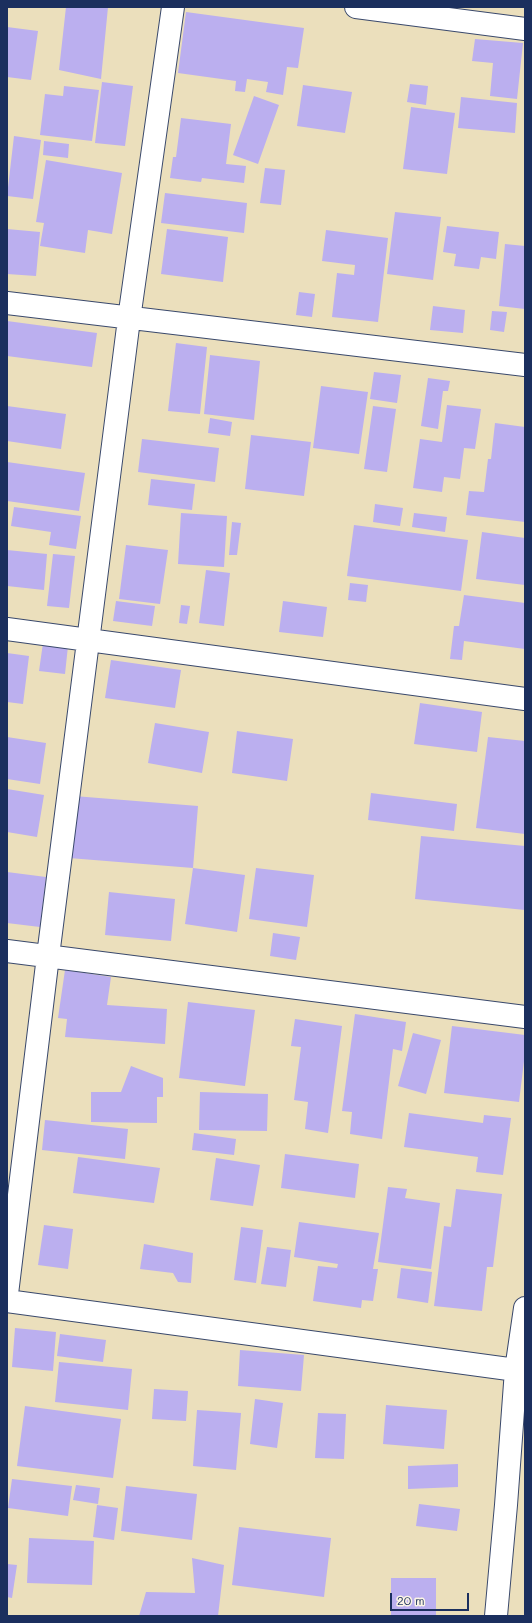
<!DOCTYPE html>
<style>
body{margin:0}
#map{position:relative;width:532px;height:1623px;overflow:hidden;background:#ebdfbc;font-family:Mali,sans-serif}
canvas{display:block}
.frame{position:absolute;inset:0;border:8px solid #1b2f5e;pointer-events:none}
.scale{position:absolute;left:390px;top:1593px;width:79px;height:18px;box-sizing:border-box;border:2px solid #1b2f5e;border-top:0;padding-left:5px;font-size:12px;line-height:14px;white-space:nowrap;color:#1b2f5e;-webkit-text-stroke:3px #fcf5e5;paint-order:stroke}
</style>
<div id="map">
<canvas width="532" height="1623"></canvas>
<div class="frame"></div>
<div class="scale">20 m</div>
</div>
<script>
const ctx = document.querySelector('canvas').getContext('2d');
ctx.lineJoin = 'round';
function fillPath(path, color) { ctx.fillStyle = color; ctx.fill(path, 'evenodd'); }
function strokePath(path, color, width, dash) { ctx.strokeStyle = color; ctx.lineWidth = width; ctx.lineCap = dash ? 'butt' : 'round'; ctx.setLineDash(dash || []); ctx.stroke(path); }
const building = new Path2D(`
 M 66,7 L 108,7 L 101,79 L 59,70 Z
 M 186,12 L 304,28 L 298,68 L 287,67 L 283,95 L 266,92 L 268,82 L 247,79 L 245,92 L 235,91 L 236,81 L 178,73 Z
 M 7,27 L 38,31 L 31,80 L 7,77 Z
 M 475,39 L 523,43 L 517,99 L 490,96 L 493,63 L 472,61 Z
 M 102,82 L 133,86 L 125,146 L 95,143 Z
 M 410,84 L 428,86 L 426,105 L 407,102 Z
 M 303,85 L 352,92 L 345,133 L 297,126 Z
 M 64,86 L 99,90 L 92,141 L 40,135 L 45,94 L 63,96 Z
 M 254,96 L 279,105 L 258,164 L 233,155 Z
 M 461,97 L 517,103 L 515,133 L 458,128 Z
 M 411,107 L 455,113 L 447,174 L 403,169 Z
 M 181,118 L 231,124 L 226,164 L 246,166 L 244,183 L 202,178 L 201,182 L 170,178 L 173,157 L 176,157 Z
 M 14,136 L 41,140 L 33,199 L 7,196 Z
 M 44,141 L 69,144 L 68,158 L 43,155 Z
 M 46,160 L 122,173 L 112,234 L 88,230 L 85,253 L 40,246 L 44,223 L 36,222 Z
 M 265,168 L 285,170 L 281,205 L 260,203 Z
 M 165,193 L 247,203 L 244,233 L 161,223 Z
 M 395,212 L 441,217 L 433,280 L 387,274 Z
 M 447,226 L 499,232 L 496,259 L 481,257 L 479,269 L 454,266 L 456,254 L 443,252 Z
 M 7,229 L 40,232 L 36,276 L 7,274 Z
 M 167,229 L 228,237 L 223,282 L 161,274 Z
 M 326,230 L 388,238 L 378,322 L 332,317 L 337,273 L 354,275 L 355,265 L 322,261 Z
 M 505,244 L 525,246 L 525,309 L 499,306 Z
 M 299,292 L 315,294 L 312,317 L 296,315 Z
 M 433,306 L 465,310 L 463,333 L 430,330 Z
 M 492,311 L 507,312 L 504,332 L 490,330 Z
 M 7,321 L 97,333 L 92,367 L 7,356 Z
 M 176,343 L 207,347 L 200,414 L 168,411 Z
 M 210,355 L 260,361 L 254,420 L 204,414 Z
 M 374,372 L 401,375 L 397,403 L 370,399 Z
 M 428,378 L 450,381 L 448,391 L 443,391 L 438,429 L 421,426 Z
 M 321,386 L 368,392 L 359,454 L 313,448 Z
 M 447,405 L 481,409 L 475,449 L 464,448 L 460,479 L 444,477 L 442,492 L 413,488 L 420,439 L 442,442 Z
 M 7,406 L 66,414 L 61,449 L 7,441 Z
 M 373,406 L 396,409 L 387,472 L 364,469 Z
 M 210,418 L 232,422 L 230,436 L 208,433 Z
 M 495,423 L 525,427 L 525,522 L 466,515 L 469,491 L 484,492 L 488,459 L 491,459 Z
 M 251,435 L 311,442 L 304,496 L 245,489 Z
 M 142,439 L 219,448 L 215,482 L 138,472 Z
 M 7,462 L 85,473 L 79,511 L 7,501 Z
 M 151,479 L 195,484 L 192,510 L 148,505 Z
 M 375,504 L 403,508 L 400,526 L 373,522 Z
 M 14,507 L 81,516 L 76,549 L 49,545 L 51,532 L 11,526 Z
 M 181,513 L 227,516 L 224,567 L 178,564 Z
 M 414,513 L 447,517 L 445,532 L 412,527 Z
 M 232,522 L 241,523 L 237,555 L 229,555 Z
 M 354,525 L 468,540 L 461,591 L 347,576 Z
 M 482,532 L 525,538 L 525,585 L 476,579 Z
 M 126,545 L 168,550 L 160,604 L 119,599 Z
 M 7,550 L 47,554 L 44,590 L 7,586 Z
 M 53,554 L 75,556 L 69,608 L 47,606 Z
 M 206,570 L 230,573 L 224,626 L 199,623 Z
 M 350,583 L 368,585 L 366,602 L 348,600 Z
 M 464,595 L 525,603 L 525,649 L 464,641 L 462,660 L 450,659 L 454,626 L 459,626 Z
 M 116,601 L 155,606 L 152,626 L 113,621 Z
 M 283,601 L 327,607 L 323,637 L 279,632 Z
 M 181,605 L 190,606 L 187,624 L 179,623 Z
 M 43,643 L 68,646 L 65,674 L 39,671 Z
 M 7,653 L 29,656 L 23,704 L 7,702 Z
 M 111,660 L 181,670 L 175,708 L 105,698 Z
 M 420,703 L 482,712 L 477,752 L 414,744 Z
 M 155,723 L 209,732 L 202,773 L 148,763 Z
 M 237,731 L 293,739 L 287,781 L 232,773 Z
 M 7,737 L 46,743 L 40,784 L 7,779 Z
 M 488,737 L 525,741 L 525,834 L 476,828 Z
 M 7,789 L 44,795 L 37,837 L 7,832 Z
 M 371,793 L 457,804 L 454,831 L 368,820 Z
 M 74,796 L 198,806 L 193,868 L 245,875 L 237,932 L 185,924 L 193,868 L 69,858 Z
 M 421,836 L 525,846 L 525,910 L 415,899 Z
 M 256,868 L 314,875 L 307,927 L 249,919 Z
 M 7,872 L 46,877 L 40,927 L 7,923 Z
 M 109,892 L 175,899 L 171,941 L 105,935 Z
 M 273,933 L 300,937 L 296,960 L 270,956 Z
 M 65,970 L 111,977 L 107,1005 L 167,1009 L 165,1044 L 65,1037 L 67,1019 L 58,1018 Z
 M 188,1002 L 255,1010 L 245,1086 L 179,1078 Z
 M 355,1014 L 406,1022 L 402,1051 L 393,1049 L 382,1139 L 350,1134 L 352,1112 L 342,1111 Z
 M 295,1019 L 342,1026 L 328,1133 L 305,1129 L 308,1102 L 294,1100 L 301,1047 L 291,1046 Z
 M 452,1026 L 525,1035 L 525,1053 L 519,1102 L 444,1093 Z
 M 413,1033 L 441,1040 L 426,1094 L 398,1086 Z
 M 131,1066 L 163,1078 L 163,1097 L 157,1097 L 157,1123 L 91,1122 L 91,1092 L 121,1092 Z
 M 200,1092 L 268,1094 L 267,1131 L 199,1130 Z
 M 409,1113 L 483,1123 L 484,1115 L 511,1118 L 503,1175 L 476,1172 L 478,1157 L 404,1147 Z
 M 45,1120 L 128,1129 L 125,1159 L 42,1150 Z
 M 194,1133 L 236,1139 L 234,1155 L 192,1150 Z
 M 285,1154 L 359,1164 L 355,1198 L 281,1188 Z
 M 78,1157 L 160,1168 L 154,1203 L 73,1193 Z
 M 216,1158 L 260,1165 L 253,1206 L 210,1200 Z
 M 388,1187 L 407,1189 L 405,1198 L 440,1203 L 431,1269 L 378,1262 Z
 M 456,1189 L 502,1194 L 493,1267 L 487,1267 L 482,1311 L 434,1306 L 444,1226 L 451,1227 Z
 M 299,1222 L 379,1233 L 373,1269 L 378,1269 L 373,1301 L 362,1300 L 361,1308 L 313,1301 L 318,1266 L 337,1268 L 338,1264 L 294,1257 Z
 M 44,1225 L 73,1229 L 68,1269 L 38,1265 Z
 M 241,1227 L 263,1230 L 256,1283 L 234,1280 Z
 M 144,1244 L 193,1253 L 191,1283 L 178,1282 L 173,1273 L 140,1269 Z
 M 267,1247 L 291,1250 L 286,1287 L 261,1284 Z
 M 401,1268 L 432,1272 L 428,1303 L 397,1298 Z
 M 15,1328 L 56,1332 L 53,1371 L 12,1367 Z
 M 60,1334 L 106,1340 L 103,1362 L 57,1356 Z
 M 240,1350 L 304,1355 L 301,1391 L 238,1386 Z
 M 59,1362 L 132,1369 L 128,1410 L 55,1402 Z
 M 154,1389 L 188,1391 L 186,1421 L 152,1419 Z
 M 255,1399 L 283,1403 L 277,1448 L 250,1444 Z
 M 386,1405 L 447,1410 L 444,1449 L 383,1444 Z
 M 25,1406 L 121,1419 L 113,1478 L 17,1466 Z
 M 197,1410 L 241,1413 L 236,1470 L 193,1466 Z
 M 318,1413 L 346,1414 L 344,1459 L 315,1458 Z
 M 458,1464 L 458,1487 L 408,1489 L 408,1466 Z
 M 12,1479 L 72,1486 L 68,1516 L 8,1508 Z
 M 76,1485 L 100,1488 L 98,1504 L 73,1500 Z
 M 126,1486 L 197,1494 L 192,1540 L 121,1531 Z
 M 419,1504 L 460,1509 L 457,1531 L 416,1526 Z
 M 97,1505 L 118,1508 L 114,1540 L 93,1537 Z
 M 239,1527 L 331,1538 L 324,1597 L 232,1585 Z
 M 29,1538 L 94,1541 L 92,1585 L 27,1583 Z
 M 192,1558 L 224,1565 L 218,1616 L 139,1616 L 146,1592 L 195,1593 Z
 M 7,1564 L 17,1565 L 12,1598 L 7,1597 Z
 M 391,1578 L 436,1578 L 436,1616 L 391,1616 Z`);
const street = new Path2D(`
 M 356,7 L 525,29
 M 7,303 L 525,365
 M 7,629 L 525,699
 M 7,951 L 525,1017
 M 7,1294 L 48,956 L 129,319 L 173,7
 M 7,1301 L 516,1370 L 525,1369
 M 496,1616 L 506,1505 L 516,1370 L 525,1308`);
fillPath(building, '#bbafef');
strokePath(street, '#3a496c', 24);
strokePath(street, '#fff', 22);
</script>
